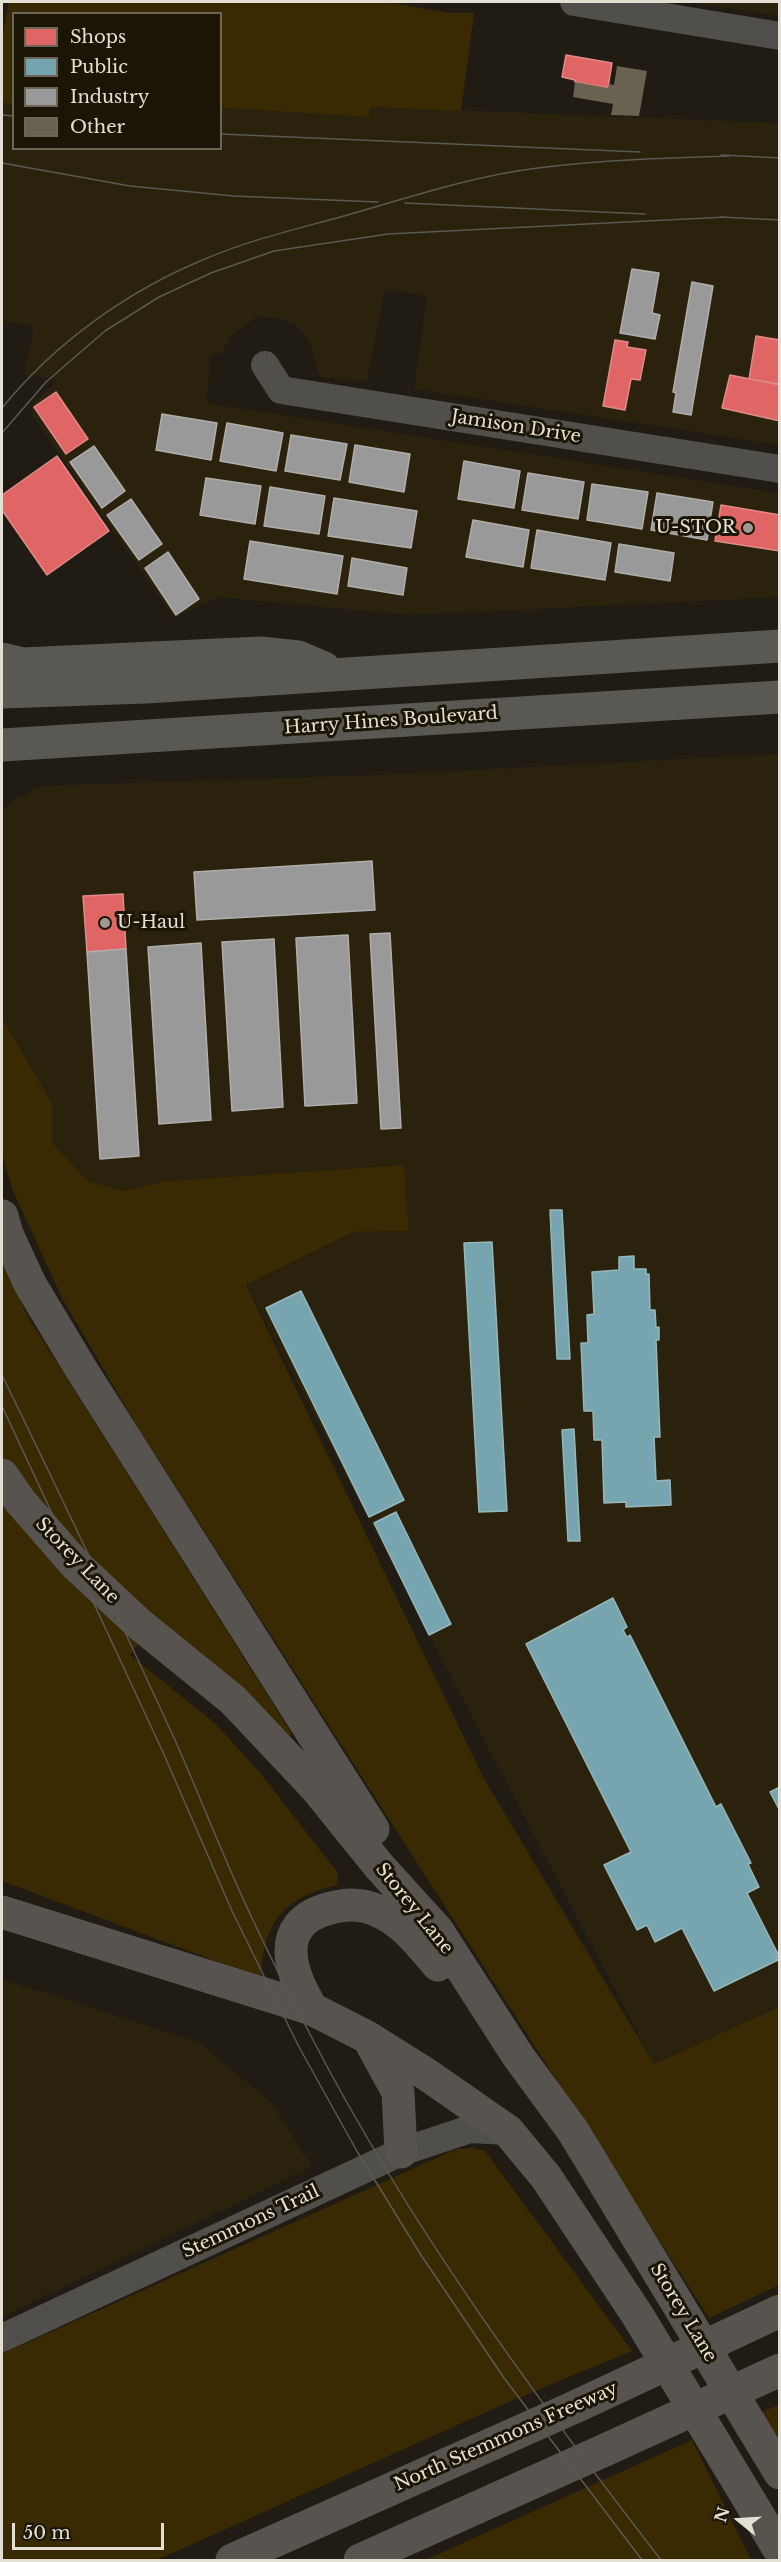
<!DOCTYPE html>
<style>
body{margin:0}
#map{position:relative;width:781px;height:2562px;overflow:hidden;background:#201c13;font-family:"Libre Baskerville",serif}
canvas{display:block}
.frame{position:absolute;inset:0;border:3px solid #e3dfd4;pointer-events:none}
.legend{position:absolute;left:12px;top:12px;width:210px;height:138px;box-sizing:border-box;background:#1b1506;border:2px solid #6b6658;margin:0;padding:8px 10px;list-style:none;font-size:18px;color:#e3dfd4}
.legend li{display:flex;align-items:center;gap:12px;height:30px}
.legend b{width:30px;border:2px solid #6b6658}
.north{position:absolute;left:709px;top:2490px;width:60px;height:60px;-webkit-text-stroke:4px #1b1506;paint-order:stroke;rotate:288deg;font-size:16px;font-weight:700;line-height:24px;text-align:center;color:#e3dfd4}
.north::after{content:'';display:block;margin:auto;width:21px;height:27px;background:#e3dfd4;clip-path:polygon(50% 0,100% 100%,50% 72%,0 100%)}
.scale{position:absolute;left:12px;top:2523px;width:152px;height:27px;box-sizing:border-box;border:3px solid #e3dfd4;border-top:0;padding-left:8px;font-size:18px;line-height:21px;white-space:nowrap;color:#e3dfd4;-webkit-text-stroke:4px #1b1506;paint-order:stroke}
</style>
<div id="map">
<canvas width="781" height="2562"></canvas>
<div class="frame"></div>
<ul class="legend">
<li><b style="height:16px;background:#e06666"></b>Shops</li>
<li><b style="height:16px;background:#76a5af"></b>Public</li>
<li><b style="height:16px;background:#999"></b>Industry</li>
<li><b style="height:16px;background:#6a6250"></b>Other</li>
</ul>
<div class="north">N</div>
<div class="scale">50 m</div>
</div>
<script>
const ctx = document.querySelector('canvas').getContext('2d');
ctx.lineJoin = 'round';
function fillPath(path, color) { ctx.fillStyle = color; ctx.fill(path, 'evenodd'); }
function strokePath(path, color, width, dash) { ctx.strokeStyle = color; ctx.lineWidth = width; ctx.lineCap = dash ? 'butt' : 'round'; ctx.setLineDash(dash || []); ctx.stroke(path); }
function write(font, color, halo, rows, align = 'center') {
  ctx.font = font + ' "Libre Baskerville",serif'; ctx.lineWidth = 6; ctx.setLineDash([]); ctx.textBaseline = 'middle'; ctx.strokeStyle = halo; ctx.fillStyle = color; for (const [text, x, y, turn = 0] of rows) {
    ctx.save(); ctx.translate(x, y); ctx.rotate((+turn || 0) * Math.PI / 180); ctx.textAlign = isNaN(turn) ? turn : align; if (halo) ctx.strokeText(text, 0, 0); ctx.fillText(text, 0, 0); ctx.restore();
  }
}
const built = new Path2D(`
 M 689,2 L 779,2 L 779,16 Z
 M 3,102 L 13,104 L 14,148 L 220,148 L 221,112 L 226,108 L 369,117 L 370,107 L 779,123 L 779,445 L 414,389 L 427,296 L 385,289 L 367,382 L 320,377 L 310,344 L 300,328 L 280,318 L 257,317 L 230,337 L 222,353 L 211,355 L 206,403 L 779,493 L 779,597 L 411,615 L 218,597 L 174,618 L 32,415 L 32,404 L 59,380 L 24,374 L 34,326 L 2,321 Z
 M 779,754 L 779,2007 L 654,2064 L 246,1285 L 353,1232 L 409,1231 L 404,1165 L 167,1181 L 123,1191 L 88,1181 L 51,1143 L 52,1103 L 2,1018 L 2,813 L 12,801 L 41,786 L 380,775 Z
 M 2,1979 L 198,2042 L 272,2103 L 312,2167 L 2,2317 Z`);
const green = new Path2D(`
 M 9,2 L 386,2 L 449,13 L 474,13 L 461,111 L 370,107 L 369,117 L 226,108 L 221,112 L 220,14 L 14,14 L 13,104 L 2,102 L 2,37 Z
 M 2,1018 L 52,1103 L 52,1143 L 88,1181 L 123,1191 L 167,1181 L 404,1165 L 409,1231 L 353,1232 L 246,1285 L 483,1777 L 654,2064 L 779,2007 L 779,2285 L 709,2318 L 137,1426 L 63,1300 L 13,1191 L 2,1154 Z
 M 2,1263 L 28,1317 L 292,1734 L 288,1736 L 156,1622 L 130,1655 L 216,1724 L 261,1774 L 338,1873 L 337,1885 C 283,1898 263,1922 261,1978 L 2,1881 Z
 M 473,2148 L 485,2151 L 632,2351 L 511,2401 L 157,2560 L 2,2560 L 2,2354 L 421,2165 L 457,2149 Z
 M 779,2405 L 779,2440 L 762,2412 Z
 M 692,2440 L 751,2560 L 425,2560 Z`);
const shops = new Path2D(`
 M 566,55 L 612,63 L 608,88 L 575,82 L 575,80 L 562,77 Z
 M 756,336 L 780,340 L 780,384 L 749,379 Z
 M 615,340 L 628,342 L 627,347 L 646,350 L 640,380 L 631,379 L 625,410 L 603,406 Z
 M 730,375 L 780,385 L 780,421 L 722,408 Z
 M 56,392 L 88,439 L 66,454 L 34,407 Z
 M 57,456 L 109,531 L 47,575 L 2,510 L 2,495 Z
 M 721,505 L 780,515 L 780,551 L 715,541 Z
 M 123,894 L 126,949 L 87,952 L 83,896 Z`);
const public = new Path2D(`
 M 550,1210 L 562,1210 L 570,1359 L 557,1359 Z
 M 492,1242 L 507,1511 L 479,1512 L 464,1243 Z
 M 634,1256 L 634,1269 L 646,1269 L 646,1274 L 649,1274 L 650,1310 L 655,1310 L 656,1328 L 659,1327 L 659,1340 L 656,1340 L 660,1437 L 654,1437 L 656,1481 L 670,1480 L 671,1505 L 626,1507 L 626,1502 L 604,1503 L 602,1440 L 594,1440 L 593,1411 L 584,1411 L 581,1343 L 588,1343 L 587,1315 L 594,1314 L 592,1272 L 619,1270 L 619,1257 Z
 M 301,1291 L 404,1500 L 369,1517 L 266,1308 Z
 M 574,1429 L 580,1541 L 568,1541 L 562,1430 Z
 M 396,1512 L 451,1624 L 429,1635 L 374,1523 Z
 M 613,1598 L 627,1627 L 623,1630 L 627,1637 L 630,1635 L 716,1807 L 721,1804 L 751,1863 L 748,1864 L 759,1887 L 747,1893 L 779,1956 L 776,1958 L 778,1960 L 714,1991 L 682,1928 L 655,1942 L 647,1925 L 637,1930 L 604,1865 L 631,1852 L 526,1644 Z
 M 780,1787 L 780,1811 L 770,1792 Z`);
const industry = new Path2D(`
 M 632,269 L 659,273 L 652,313 L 660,315 L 655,339 L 620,333 Z
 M 692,282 L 713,286 L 691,415 L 673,412 L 676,393 L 673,392 Z
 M 162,414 L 217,423 L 211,460 L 156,450 Z
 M 227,423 L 283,433 L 276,471 L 220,461 Z
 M 291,435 L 347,444 L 340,480 L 285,471 Z
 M 355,445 L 410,454 L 404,492 L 349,482 Z
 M 94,446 L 125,491 L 102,508 L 70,462 Z
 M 464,461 L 520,471 L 514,508 L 458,499 Z
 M 528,473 L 584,482 L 578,519 L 522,510 Z
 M 206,478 L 261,486 L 255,524 L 200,515 Z
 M 592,484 L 648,492 L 642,529 L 587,520 Z
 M 270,487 L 325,496 L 319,534 L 264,526 Z
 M 657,493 L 713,502 L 707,540 L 651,530 Z
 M 334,498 L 417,511 L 411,548 L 328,536 Z
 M 131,499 L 162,544 L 139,560 L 107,515 Z
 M 473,520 L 529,530 L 523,567 L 466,557 Z
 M 537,530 L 611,543 L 605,580 L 531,568 Z
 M 250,541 L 343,556 L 337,594 L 244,579 Z
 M 619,544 L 674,553 L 670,581 L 615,572 Z
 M 168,552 L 199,599 L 176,615 L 145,568 Z
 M 352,558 L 407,568 L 403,595 L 348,586 Z
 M 372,861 L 375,910 L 197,920 L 194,872 Z
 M 390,933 L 401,1128 L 381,1129 L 370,934 Z
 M 348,935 L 357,1103 L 305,1106 L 296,938 Z
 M 274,939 L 283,1107 L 232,1111 L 222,942 Z
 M 201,943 L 211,1120 L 159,1124 L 148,947 Z
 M 126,949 L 139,1156 L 100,1159 L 87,952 Z`);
const building = new Path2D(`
 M 617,66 L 647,71 L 639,116 L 611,115 L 613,104 L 573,97 L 575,82 L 608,88 L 609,84 L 614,85 Z`);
const minor = new Path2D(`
 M 574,2 L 780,36
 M 265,365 L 281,390 L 780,469
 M 2,2338 L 401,2152 L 470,2129 L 508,2131`);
const major = new Path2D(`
 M 2,659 L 23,664 L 261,653 L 298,657 L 324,668
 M 2,692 L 146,687 L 780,646
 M 2,745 L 780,697`);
const highway = new Path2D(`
 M 2,1216 L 7,1234 L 30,1284 L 81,1369 L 373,1829
 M 2,1475 L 20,1501 L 75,1564 L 138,1623 L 233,1700 L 316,1788 L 379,1866 L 437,1930 L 518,2056 L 573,2131 L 780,2473
 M 2,1912 L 312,2009 L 367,2037 L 426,2074 L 508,2131 L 546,2177 L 638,2316 L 780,2551
 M 312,2009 C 290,1973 273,1925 327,1909 C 345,1904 359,1903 376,1910 C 402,1920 420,1944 438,1965
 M 370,2041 L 398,2092 L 401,2152
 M 232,2560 L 577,2406
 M 360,2560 L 605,2450`);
const tram = new Path2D(`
 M 2,115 L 14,116
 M 220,134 L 640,152
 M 721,155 L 780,158
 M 2,163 L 130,186 L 234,196 L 378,202
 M 405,203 L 645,214
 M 720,217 L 780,220
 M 2,408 C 55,343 127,291 205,259 C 249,240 297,229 344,216 C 408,198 472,176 538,168 C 601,160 665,158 729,156
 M 2,433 L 46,382 L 105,331 L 159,297 L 211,273 L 274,251 L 388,234 L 726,217
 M 2,1375 C 61,1496 119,1618 175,1740 C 199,1794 220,1849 245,1903 C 266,1949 289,1994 312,2038 C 409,2225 533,2394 661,2560
 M 2,1406 L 162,1750 L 232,1911 L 299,2047 L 358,2153 L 421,2255 L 504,2378 L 642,2560`);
const highwayBridge = new Path2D(`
 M 577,2406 L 780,2311
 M 605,2450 L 780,2370`);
const markers = [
 [748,528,6,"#9f9b90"],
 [105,923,6,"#9f9b90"]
];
const streetNames = [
 ["Jamison Drive",516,427,9],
 ["Harry Hines Boulevard",391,721,-4],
 ["Storey Lane",77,1561,46],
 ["Storey Lane",414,1909,51],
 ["Stemmons Trail",251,2222,-25],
 ["Storey Lane",683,2313,59],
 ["North Stemmons Freeway",506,2437,-24]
];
const poiNames = [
 ["U-STOR",736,528],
 ["U-Haul",117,923,"left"]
];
fillPath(built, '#2a220c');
fillPath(green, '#392a03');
fillPath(shops, '#e06666');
strokePath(shops, '#e18a87', 1.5);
fillPath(public, '#76a5af');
strokePath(public, '#97b6ba', 1.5);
fillPath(industry, '#999');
strokePath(industry, '#afaeab', 1.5);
fillPath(building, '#6a6250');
strokePath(minor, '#514f4b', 28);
strokePath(major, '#5a5853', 33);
strokePath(highway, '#57544f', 33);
strokePath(tram, '#5c5954', 1.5);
strokePath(highwayBridge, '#57544f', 33);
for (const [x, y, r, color] of markers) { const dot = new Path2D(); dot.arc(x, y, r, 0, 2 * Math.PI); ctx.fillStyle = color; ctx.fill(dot); strokePath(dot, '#1b1506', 2); }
write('18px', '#e3dfd4', '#1b1506', streetNames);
write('18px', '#e3dfd4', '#1b1506', poiNames, 'right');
</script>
